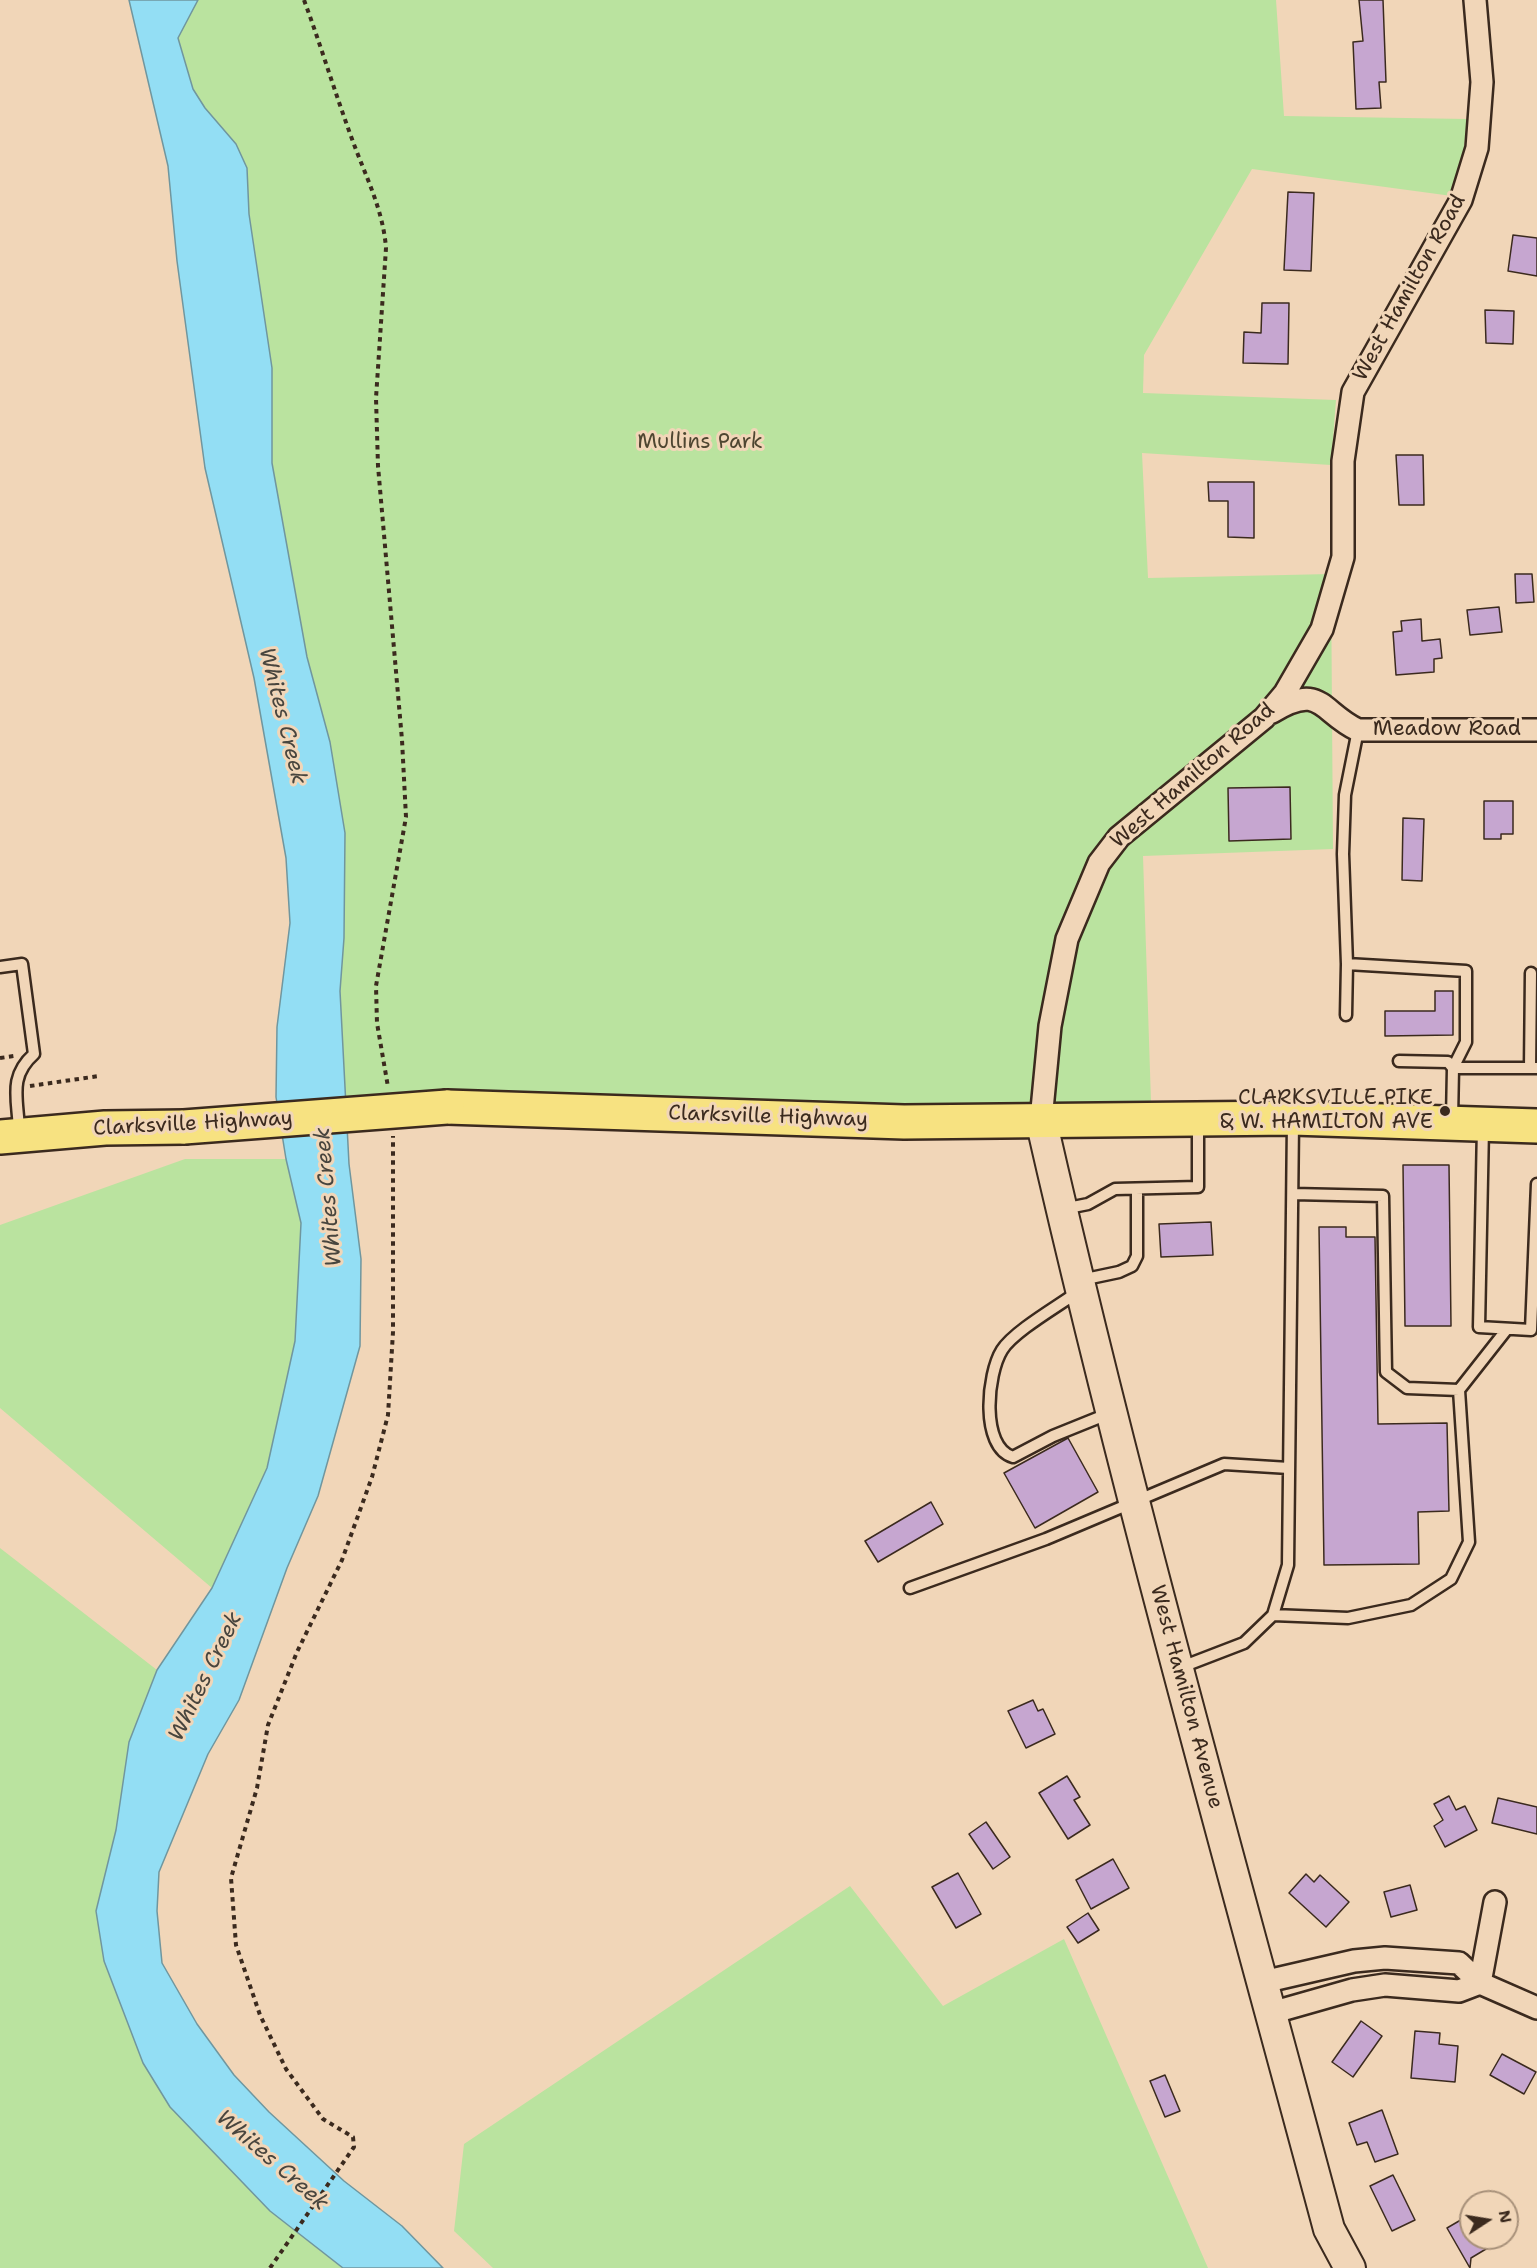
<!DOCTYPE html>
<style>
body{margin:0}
#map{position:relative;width:1537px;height:2268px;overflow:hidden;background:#f1d6b8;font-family:"Shantell Sans",sans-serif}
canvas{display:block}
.north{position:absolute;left:1459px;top:2190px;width:60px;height:60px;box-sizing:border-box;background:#f1d6b8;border:2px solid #a8917a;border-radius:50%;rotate:78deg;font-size:16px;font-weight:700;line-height:24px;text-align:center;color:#3b2a1e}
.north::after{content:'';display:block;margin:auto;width:21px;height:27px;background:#3b2a1e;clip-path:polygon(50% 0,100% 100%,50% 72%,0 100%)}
</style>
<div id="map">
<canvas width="1537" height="2268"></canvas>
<div class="north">N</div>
</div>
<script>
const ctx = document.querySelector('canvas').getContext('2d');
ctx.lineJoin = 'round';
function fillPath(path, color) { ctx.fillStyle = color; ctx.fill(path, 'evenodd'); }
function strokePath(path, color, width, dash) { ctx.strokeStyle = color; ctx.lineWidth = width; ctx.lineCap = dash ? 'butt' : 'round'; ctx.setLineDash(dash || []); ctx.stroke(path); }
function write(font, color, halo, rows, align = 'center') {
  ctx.font = font + ' "Shantell Sans",sans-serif'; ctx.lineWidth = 6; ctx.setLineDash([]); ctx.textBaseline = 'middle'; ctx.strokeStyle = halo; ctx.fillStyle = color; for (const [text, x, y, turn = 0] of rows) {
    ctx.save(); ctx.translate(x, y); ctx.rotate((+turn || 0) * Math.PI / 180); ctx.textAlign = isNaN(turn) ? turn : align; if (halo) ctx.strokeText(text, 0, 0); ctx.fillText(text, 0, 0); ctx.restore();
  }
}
const green = new Path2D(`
 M 175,0 L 1276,0 L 1284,116 L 1467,119 L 1462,168 L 1452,196 L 1252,169 L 1144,355 L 1143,393 L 1336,400 L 1331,465 L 1142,453 L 1148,578 L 1331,574 L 1333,849 L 1143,856 L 1151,1102 L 333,1107 L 168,38 Z
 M 185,1159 L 286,1159 L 301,1223 L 295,1341 L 267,1468 L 212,1588 L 0,1408 L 0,1225 Z
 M 0,1548 L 157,1670 L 129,1742 L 116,1830 L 96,1911 L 104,1961 L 122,2004 L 270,2211 L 343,2268 L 0,2268 Z
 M 850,1886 L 943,2006 L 1064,1939 L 1208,2268 L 493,2268 L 454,2231 L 464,2144 Z`);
const water = new Path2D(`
 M 129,0 L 198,0 L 178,38 L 193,89 L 205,108 L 236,144 L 247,168 L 249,214 L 272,368 L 272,463 L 307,657 L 330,742 L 345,833 L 344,938 L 340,991 L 349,1164 L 361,1259 L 360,1346 L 318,1496 L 287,1568 L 239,1700 L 208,1754 L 159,1872 L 157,1911 L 162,1963 L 197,2024 L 234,2075 L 269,2112 L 344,2181 L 402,2226 L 443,2268 L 343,2268 L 270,2211 L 170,2107 L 143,2063 L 104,1961 L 96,1911 L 116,1830 L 129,1742 L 157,1670 L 212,1588 L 267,1468 L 295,1341 L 301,1223 L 286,1159 L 276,1097 L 277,1027 L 290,923 L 286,858 L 254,678 L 205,468 L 177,261 L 168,166 Z`);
const building = new Path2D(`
 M 1359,0 L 1383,0 L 1386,82 L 1379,82 L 1381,108 L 1356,109 L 1353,42 L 1363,41 Z
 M 1288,192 L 1314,193 L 1311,271 L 1284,270 Z
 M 1513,235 L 1537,238 L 1537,276 L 1508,271 Z
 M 1262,303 L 1289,303 L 1288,364 L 1243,363 L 1244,332 L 1261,333 Z
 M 1485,310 L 1514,311 L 1513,344 L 1486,343 Z
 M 1396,455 L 1423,455 L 1424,505 L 1399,505 Z
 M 1208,482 L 1254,482 L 1254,538 L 1228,537 L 1228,501 L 1209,501 Z
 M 1515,574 L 1532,574 L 1534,602 L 1516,603 Z
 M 1499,607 L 1502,632 L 1470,635 L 1467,610 Z
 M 1421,619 L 1422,641 L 1440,639 L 1442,658 L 1434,659 L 1434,672 L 1396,675 L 1393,632 L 1402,631 L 1401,621 Z
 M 1290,787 L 1291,839 L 1229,841 L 1228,788 Z
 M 1484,801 L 1513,801 L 1513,834 L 1501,834 L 1501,839 L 1484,839 Z
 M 1403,818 L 1424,819 L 1422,881 L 1402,880 Z
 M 1435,991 L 1453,991 L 1453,1035 L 1385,1036 L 1385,1011 L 1435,1011 Z
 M 1403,1165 L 1449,1165 L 1451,1326 L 1405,1326 Z
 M 1211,1222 L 1213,1255 L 1161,1257 L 1159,1224 Z
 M 1319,1227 L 1346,1227 L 1346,1237 L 1375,1237 L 1378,1424 L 1447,1423 L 1449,1511 L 1418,1512 L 1419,1564 L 1324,1565 Z
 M 1068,1438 L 1098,1492 L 1035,1528 L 1004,1473 Z
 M 931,1502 L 943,1524 L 878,1562 L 865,1541 Z
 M 1033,1700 L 1038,1711 L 1043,1709 L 1055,1734 L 1026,1748 L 1008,1711 Z
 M 1067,1776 L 1080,1797 L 1074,1800 L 1090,1825 L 1068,1839 L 1039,1793 Z
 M 1449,1796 L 1456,1810 L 1465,1806 L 1477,1830 L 1445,1847 L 1434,1826 L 1443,1820 L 1434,1804 Z
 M 1498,1798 L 1537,1807 L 1537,1834 L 1492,1823 Z
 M 986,1822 L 1010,1857 L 993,1869 L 969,1834 Z
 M 1113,1859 L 1129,1888 L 1091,1909 L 1076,1880 Z
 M 958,1873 L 981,1914 L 956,1928 L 932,1887 Z
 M 1306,1874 L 1314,1882 L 1320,1875 L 1349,1902 L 1326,1927 L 1289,1893 Z
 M 1410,1885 L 1417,1910 L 1391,1917 L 1384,1892 Z
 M 1088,1913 L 1099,1930 L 1078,1943 L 1067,1927 Z
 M 1361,2021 L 1382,2036 L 1353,2077 L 1332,2062 Z
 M 1415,2031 L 1440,2033 L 1439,2044 L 1458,2046 L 1455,2082 L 1411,2078 Z
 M 1502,2054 L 1536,2072 L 1524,2094 L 1490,2075 Z
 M 1165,2075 L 1180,2111 L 1165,2117 L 1150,2081 Z
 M 1382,2110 L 1398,2154 L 1375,2162 L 1367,2142 L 1357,2145 L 1349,2123 Z
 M 1393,2175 L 1415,2220 L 1392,2231 L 1370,2186 Z
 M 1471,2214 L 1471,2238 L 1480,2238 L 1486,2249 L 1471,2258 L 1470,2268 L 1447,2228 Z`);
const path = new Path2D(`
 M 304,0 C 321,46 335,93 352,139 C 365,175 383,209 386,248 L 376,398 L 378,466 L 402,740 L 406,817 L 376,986 L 377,1023 L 388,1087
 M 0,1058 L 14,1056
 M 30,1086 L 99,1076
 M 270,2268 L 354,2147 L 353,2137 L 323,2119 L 286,2069 L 260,2015 L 236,1945 L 231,1878 L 257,1788 L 268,1725 L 297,1652 L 342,1560 L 372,1477 L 388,1415 L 393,1332 L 393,1136`);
const lane = new Path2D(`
 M 1347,964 L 1343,854 L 1345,795 L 1358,730
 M 0,967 L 22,964 L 34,1054 C 8,1077 18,1099 19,1131
 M 1346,1015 L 1347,964 L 1466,971 L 1466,1042 L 1453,1068 L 1448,1062 L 1399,1061
 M 1530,1068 L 1531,973
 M 1452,1119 L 1453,1068 L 1537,1068
 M 1483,1127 L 1479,1327 L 1531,1330 L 1537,1184
 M 1293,1194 L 1383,1196 L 1386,1372 L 1407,1388 L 1459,1390 L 1507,1329
 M 1063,1209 L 1088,1204 L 1115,1189 L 1198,1187 L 1198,1122
 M 1081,1280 L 1119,1272 L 1132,1266 L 1137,1256 L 1137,1189
 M 1079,1291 C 1060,1305 1014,1331 1002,1350 C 987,1374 980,1447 1013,1457 L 1053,1436 L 1110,1413
 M 910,1588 L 1046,1539 L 1224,1464 L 1289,1468
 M 1273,1615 L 1348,1618 L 1411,1605 L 1451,1579 L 1469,1542 L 1459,1390
 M 1179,1668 L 1244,1643 L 1273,1615 L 1288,1565 L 1293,1122`);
const street = new Path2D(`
 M 1272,712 C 1322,682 1320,712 1358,730 L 1537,730
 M 1041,1120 L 1050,1026 L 1067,939 L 1099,863 L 1119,837 L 1264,718 L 1285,693 L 1322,629 L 1343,557 L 1343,461 L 1353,392 L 1461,200 L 1477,148 L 1482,82 L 1475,0
 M 1263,1982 L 1354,1961 L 1385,1958 L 1459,1963 L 1480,1983 L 1537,2008
 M 1480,1983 L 1495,1902
 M 1271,2013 L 1352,1990 L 1385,1985 L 1459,1991 L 1480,1983`);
const secondary = new Path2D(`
 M 1041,1120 C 1126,1493 1230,1860 1329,2229 L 1350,2268`);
const primary = new Path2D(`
 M 447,1107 L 904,1122 L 1293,1118 L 1537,1126
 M 0,1137 L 105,1128 L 184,1127`);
const primaryBridge = new Path2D(`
 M 184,1127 L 447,1107`);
const markers = [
 [1445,1111,6,"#3b2a1e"]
];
const streetNames = [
 ["West Hamilton Road",1410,288,-61],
 ["Meadow Road",1447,730],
 ["West Hamilton Road",1193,776,-41],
 ["Clarksville Highway",768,1117,2],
 ["Clarksville Highway",193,1124,-3],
 ["West Hamilton Avenue",1186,1697,75]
];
const parkNames = [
 ["Mullins Park",700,443]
];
const poiNames = [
 ["CLARKSVILLE PIKE",1433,1099],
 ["& W. HAMILTON AVE",1433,1123]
];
const waterNames = [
 ["Whites Creek",282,716,76],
 ["Whites Creek",329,1197,-95],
 ["Whites Creek",206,1677,-64],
 ["Whites Creek",272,2161,41]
];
fillPath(green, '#bae39f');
fillPath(water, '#93def4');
strokePath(water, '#70969e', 1.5);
fillPath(building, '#c6a6d0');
strokePath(building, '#3b2a1e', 1.5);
strokePath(lane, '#3b2a1e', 15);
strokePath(street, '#3b2a1e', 26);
strokePath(secondary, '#3b2a1e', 34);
strokePath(primary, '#3b2a1e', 38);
strokePath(path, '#3b2a1e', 4, [4.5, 4.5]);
strokePath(lane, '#f1d6b8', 10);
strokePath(street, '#f1d6b8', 21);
strokePath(secondary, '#f1d6b8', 30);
strokePath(primary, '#f7e281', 33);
strokePath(primaryBridge, '#3b2a1e', 38, []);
strokePath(primaryBridge, '#f7e281', 33);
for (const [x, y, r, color] of markers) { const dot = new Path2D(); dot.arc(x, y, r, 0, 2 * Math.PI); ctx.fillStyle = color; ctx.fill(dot); strokePath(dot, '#f1d6b8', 2); }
write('21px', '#3b2a1e', '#f1d6b8', streetNames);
write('21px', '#4e4631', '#f1d6b8', parkNames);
write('21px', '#3b2a1e', '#f1d6b8', poiNames, 'right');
write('italic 22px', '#48453e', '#f1d6b8', waterNames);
</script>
